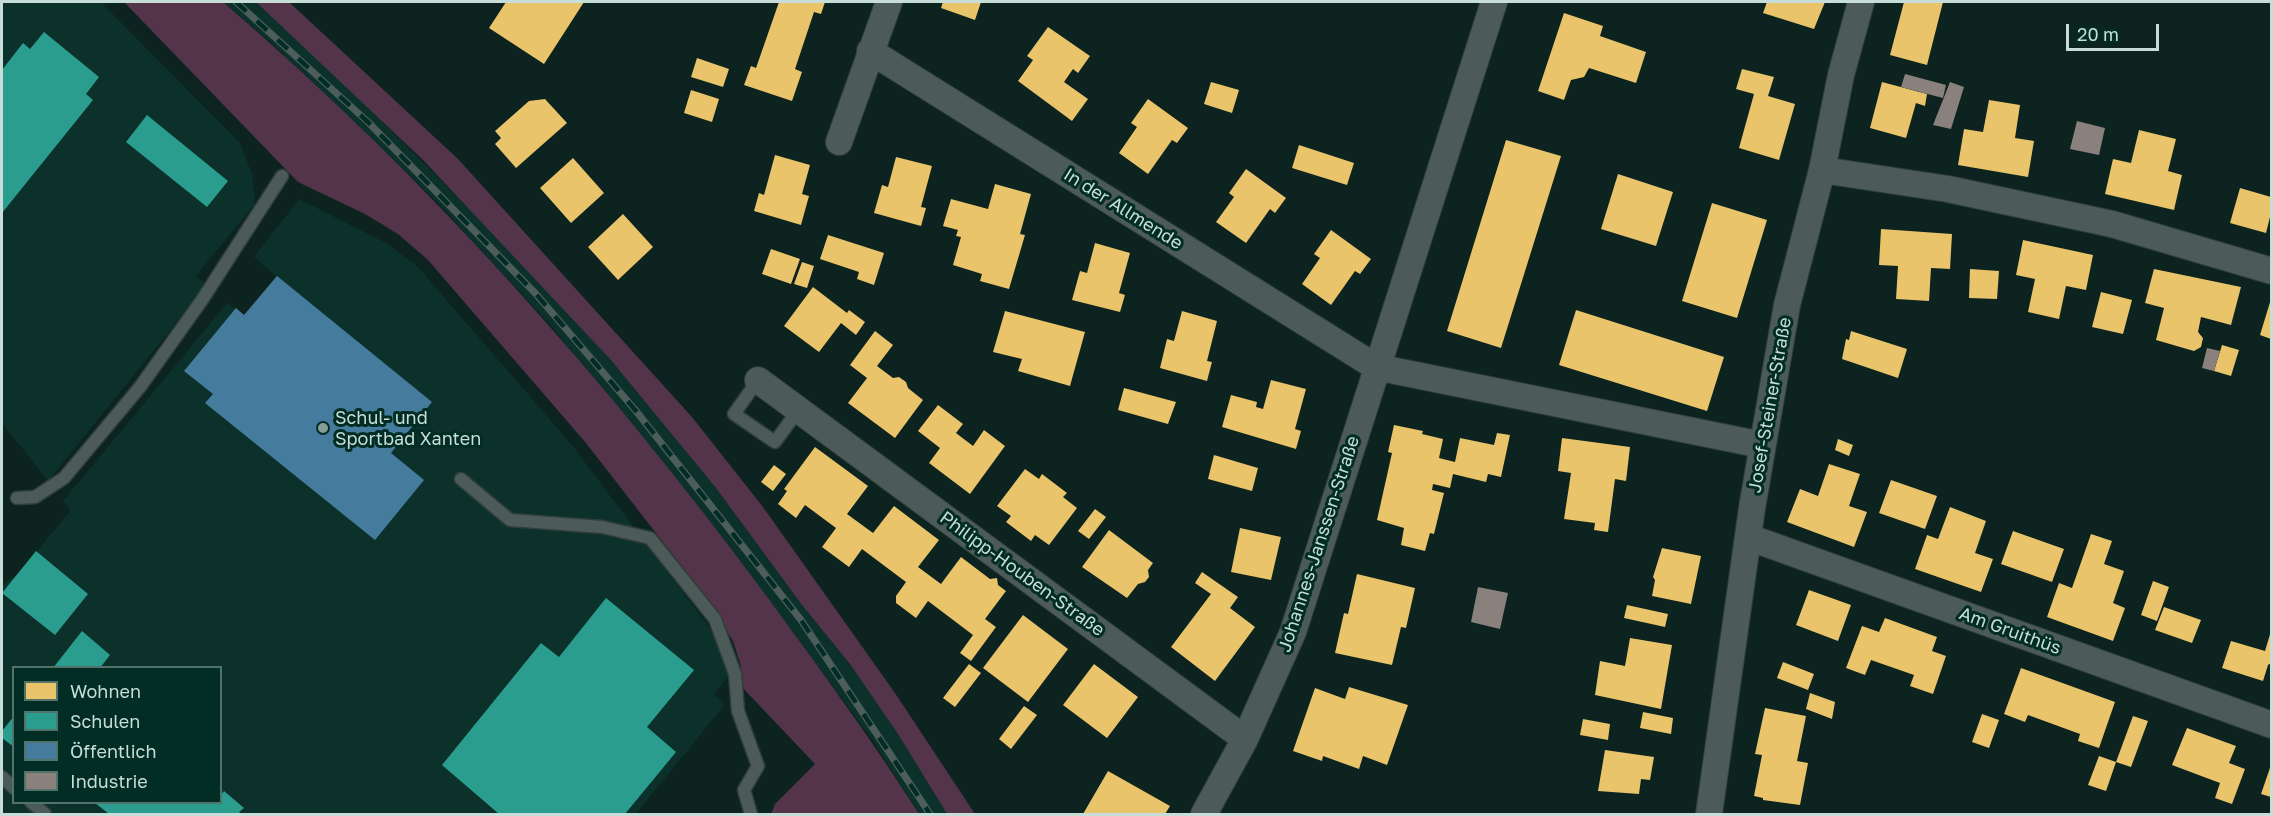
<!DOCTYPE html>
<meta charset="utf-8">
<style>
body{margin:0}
#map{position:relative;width:2273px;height:816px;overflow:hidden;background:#0c231f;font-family:"Golos Text",sans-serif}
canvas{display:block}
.frame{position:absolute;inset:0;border:3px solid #c7ddd7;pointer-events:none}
.legend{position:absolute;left:12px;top:666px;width:210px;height:138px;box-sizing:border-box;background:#022d25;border:2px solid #51736c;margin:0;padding:8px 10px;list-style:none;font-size:18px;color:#c7ddd7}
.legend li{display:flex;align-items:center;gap:12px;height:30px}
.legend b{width:30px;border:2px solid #51736c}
.scale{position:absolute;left:2066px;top:24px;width:93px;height:27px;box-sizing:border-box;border:3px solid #c7ddd7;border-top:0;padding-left:8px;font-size:18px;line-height:21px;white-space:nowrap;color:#c7ddd7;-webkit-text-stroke:4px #022d25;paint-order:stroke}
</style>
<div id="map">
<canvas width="2273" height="816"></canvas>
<div class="frame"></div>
<ul class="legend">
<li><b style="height:16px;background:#e9c46a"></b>Wohnen</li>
<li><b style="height:16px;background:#2a9d8f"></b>Schulen</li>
<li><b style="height:16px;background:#457b9d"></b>Öffentlich</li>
<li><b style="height:16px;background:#8a817c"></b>Industrie</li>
</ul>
<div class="scale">20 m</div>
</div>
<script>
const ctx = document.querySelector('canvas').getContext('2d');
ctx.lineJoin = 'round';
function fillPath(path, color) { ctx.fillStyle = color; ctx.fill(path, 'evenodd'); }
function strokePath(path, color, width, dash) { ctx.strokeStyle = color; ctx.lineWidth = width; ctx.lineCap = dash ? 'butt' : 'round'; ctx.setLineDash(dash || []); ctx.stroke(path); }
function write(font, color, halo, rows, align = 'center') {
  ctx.font = font + ' "Golos Text",sans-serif'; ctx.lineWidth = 6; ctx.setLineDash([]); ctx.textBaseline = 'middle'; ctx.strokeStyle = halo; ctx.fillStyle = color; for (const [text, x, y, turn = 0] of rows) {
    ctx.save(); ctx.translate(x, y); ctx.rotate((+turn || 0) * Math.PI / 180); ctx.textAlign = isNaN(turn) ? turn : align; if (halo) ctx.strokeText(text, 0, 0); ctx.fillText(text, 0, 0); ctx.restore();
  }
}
const built = new Path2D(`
 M 2,2 L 101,2 L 240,143 L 252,174 L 255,198 L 254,205 L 196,276 L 207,285 L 48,481 L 2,423 Z
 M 223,2 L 256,2 L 309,49 L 500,239 L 610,359 L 716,488 L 802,605 L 850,664 L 898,734 L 947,814 L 919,814 L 873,741 L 730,547 L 552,327 L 437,202 L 268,40 Z
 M 299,199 L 388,244 L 418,267 L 572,445 L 712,631 L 722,652 L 729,675 L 714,694 L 725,704 L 636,814 L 2,814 L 2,586 L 11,578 L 14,579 L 71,510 L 63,501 L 227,303 L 245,315 L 276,276 L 254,257 ZM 14,668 L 220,668 L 220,802 L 14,802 Z`);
const green = new Path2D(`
 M 124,2 L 223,2 C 428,178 607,380 768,598 C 820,669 872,740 919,814 L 771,814 L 775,804 L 815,764 L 740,685 L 741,666 L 733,641 L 708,600 L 586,443 L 428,260 L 398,234 L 365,214 L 298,182 Z
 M 256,2 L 289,2 L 458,159 L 692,417 L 763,507 L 895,693 L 975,814 L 947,814 L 898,734 L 850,664 L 802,605 L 716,488 L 610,359 L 423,160 Z`);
const homes = new Path2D(`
 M 506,2 L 584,2 L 544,64 L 489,28 Z
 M 779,2 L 825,2 L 821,14 L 814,12 L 795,69 L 802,72 L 792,101 L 744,85 L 751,66 L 756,68 Z
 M 943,2 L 981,2 L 975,20 L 941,8 Z
 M 1767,2 L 1825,2 L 1814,29 L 1763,13 Z
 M 1904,2 L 1943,2 L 1927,65 L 1890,55 Z
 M 1564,13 L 1603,26 L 1600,36 L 1646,52 L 1636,83 L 1589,68 L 1584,77 L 1571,80 L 1564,100 L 1538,91 Z
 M 1048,27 L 1090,56 L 1078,73 L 1073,69 L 1064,82 L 1088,99 L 1072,121 L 1018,81 L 1033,60 L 1027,56 Z
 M 697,58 L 729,69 L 723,87 L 691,77 Z
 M 1742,69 L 1774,77 L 1768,96 L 1795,104 L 1779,160 L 1739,148 L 1754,94 L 1736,89 Z
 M 1211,82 L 1239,90 L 1232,113 L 1204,104 Z
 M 1882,82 L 1927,94 L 1925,106 L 1916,103 L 1906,138 L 1870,128 Z
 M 691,90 L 719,99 L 712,122 L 684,113 Z
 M 545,99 L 567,123 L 516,168 L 495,144 L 501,138 L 495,131 L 529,101 Z
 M 1148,99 L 1188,128 L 1177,143 L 1172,140 L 1148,174 L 1119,153 L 1137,127 L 1131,123 Z
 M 1989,100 L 2020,105 L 2015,138 L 2034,141 L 2028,177 L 1958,165 L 1964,129 L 1983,132 Z
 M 2139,130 L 2176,139 L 2168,171 L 2182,175 L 2174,210 L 2105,194 L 2113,159 L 2131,163 Z
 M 1506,140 L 1561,156 L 1501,348 L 1447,331 Z
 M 1299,145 L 1354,163 L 1347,185 L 1292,168 Z
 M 775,155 L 810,165 L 802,194 L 809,196 L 801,225 L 754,211 L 759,193 L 764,195 Z
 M 896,157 L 932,166 L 921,207 L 926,208 L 921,226 L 874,213 L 882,185 L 888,187 Z
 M 573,158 L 604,193 L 571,223 L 540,188 Z
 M 1246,169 L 1286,198 L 1275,213 L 1270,209 L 1246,243 L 1216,222 L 1234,197 L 1229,193 Z
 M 1618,174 L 1673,192 L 1656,246 L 1601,229 Z
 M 995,184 L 1031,194 L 1020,234 L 1025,235 L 1009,289 L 980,281 L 982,274 L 953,265 L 961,237 L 956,236 L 958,230 L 943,226 L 951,199 L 988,209 Z
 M 2240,188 L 2271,197 L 2271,213 L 2266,233 L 2230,223 Z
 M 1712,203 L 1767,220 L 1737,318 L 1682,301 Z
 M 623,214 L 653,247 L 618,280 L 588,247 Z
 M 1881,229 L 1952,234 L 1950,269 L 1931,268 L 1929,301 L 1896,299 L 1898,266 L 1879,265 Z
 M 1331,230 L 1371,259 L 1360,274 L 1355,271 L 1331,305 L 1302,284 L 1320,258 L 1314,254 Z
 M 828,235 L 884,253 L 874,285 L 857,279 L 859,272 L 820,259 Z
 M 2023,240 L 2093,255 L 2086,290 L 2066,286 L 2059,319 L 2028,312 L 2035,279 L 2016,275 Z
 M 1095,243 L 1130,253 L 1119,293 L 1125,295 L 1120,312 L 1072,300 L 1080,271 L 1087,273 Z
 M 771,249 L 800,259 L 791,284 L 762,274 Z
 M 802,262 L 814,266 L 807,288 L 794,284 Z
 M 1970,269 L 1999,271 L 1997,299 L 1969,298 Z
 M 2154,269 L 2241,287 L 2231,325 L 2201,317 L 2198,332 L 2203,338 L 2201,347 L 2194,351 L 2156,340 L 2164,308 L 2145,303 Z
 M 813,287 L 847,313 L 849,310 L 865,322 L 856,335 L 841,323 L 819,352 L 784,326 Z
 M 2101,292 L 2132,300 L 2123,334 L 2092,327 Z
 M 2271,299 L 2271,339 L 2260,335 Z
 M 1576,310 L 1724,357 L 1707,411 L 1559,365 Z
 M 1005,311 L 1085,332 L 1070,386 L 1018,371 L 1022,359 L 993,352 Z
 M 1182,311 L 1217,321 L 1207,361 L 1212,362 L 1207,381 L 1160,368 L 1167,339 L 1174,341 Z
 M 875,331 L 893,345 L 877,366 L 893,378 L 899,377 L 906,382 L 908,388 L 923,400 L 895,438 L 848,403 L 867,378 L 850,365 Z
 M 1851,331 L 1907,349 L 1898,378 L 1842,359 L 1846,339 L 1849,340 Z
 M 2222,345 L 2239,350 L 2231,376 L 2214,371 Z
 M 1271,380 L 1306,389 L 1295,429 L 1301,431 L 1296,449 L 1222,427 L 1231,395 L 1257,402 L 1256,407 L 1263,409 Z
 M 1124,388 L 1176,402 L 1168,424 L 1118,410 Z
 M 938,405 L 963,424 L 956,433 L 973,446 L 984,430 L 1005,446 L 970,494 L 929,463 L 940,448 L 918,431 Z
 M 1394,425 L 1423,431 L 1422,434 L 1443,439 L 1439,458 L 1455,462 L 1460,438 L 1494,445 L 1497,433 L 1510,435 L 1501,477 L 1488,474 L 1486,482 L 1453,474 L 1450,488 L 1433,484 L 1432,490 L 1444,493 L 1434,534 L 1430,533 L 1425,551 L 1401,545 L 1404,528 L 1377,520 L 1392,453 L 1388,452 Z
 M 1562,438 L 1630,447 L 1626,481 L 1615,479 L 1608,532 L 1594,530 L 1595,523 L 1564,519 L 1571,473 L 1558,471 Z
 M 1838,439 L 1853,445 L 1849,456 L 1835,450 Z
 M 815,447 L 868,486 L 847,514 L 873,533 L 894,506 L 939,540 L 918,567 L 941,584 L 961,557 L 990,579 L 997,578 L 998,585 L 1006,591 L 985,619 L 996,627 L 971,661 L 960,653 L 973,635 L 928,601 L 916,618 L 896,603 L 896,596 L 906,582 L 862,549 L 849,567 L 822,547 L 836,528 L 805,505 L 796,518 L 778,504 L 787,491 L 784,489 Z
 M 1214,455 L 1258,468 L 1252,491 L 1208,479 Z
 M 1829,464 L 1860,474 L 1849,506 L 1867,512 L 1854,547 L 1787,522 L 1800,489 L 1818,496 Z
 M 774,465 L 786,474 L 773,491 L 761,482 Z
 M 1025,469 L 1039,479 L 1042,474 L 1067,493 L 1063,497 L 1077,508 L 1049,545 L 1035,535 L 1031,541 L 1006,522 L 1011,516 L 997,506 Z
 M 1891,480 L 1937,496 L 1925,529 L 1879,513 Z
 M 1950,507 L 1986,521 L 1975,553 L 1993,559 L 1981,592 L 1915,569 L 1927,535 L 1938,539 Z
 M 1095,509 L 1106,517 L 1089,539 L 1078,531 Z
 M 1240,528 L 1281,537 L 1271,580 L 1231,572 Z
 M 1109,530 L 1153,563 L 1148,570 L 1149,577 L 1145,582 L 1138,584 L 1127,598 L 1082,567 Z
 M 2013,531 L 2064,549 L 2052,582 L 2001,564 Z
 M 2091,534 L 2112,541 L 2104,564 L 2124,571 L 2113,603 L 2125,608 L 2113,641 L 2047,617 L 2059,583 L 2072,588 Z
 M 1662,548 L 1701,556 L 1691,604 L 1652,596 L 1655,580 L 1653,577 Z
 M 1202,572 L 1238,597 L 1230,608 L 1255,627 L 1215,681 L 1171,647 L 1211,594 L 1195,583 Z
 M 1357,574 L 1415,588 L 1406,628 L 1401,627 L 1392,665 L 1335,653 L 1344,613 L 1348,614 Z
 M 2153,581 L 2169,587 L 2157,621 L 2141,615 Z
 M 1809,590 L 1851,605 L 1838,641 L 1796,625 Z
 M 1627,605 L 1668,614 L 1665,627 L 1624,618 Z
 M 2164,607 L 2201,620 L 2192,643 L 2155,630 Z
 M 1023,615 L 1068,649 L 1028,702 L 983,668 Z
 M 1885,618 L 1937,637 L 1932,651 L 1946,656 L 1933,694 L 1910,686 L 1914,675 L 1871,660 L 1865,675 L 1846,668 L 1862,626 L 1879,632 Z
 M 2271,631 L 2271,663 L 2268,665 L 2263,681 L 2222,668 L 2231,641 L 2265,651 Z
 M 1630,638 L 1672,645 L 1661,709 L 1595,695 L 1600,661 L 1625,666 Z
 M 1783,662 L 1814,674 L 1808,690 L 1777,678 Z
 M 969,664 L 981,673 L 955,707 L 943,698 Z
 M 1094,664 L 1138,697 L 1107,738 L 1063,705 Z
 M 2021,668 L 2115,702 L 2099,748 L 2078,741 L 2080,734 L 2028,715 L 2025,722 L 2004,714 Z
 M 1349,687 L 1408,705 L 1387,765 L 1363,756 L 1359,769 L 1323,756 L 1322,761 L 1293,751 L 1315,688 L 1345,699 Z
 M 1810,693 L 1835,702 L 1832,719 L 1806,709 Z
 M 1024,706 L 1037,715 L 1011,749 L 999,739 Z
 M 1765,708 L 1806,716 L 1797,761 L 1808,763 L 1800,805 L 1763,800 L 1763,798 L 1754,796 L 1762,755 L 1755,754 Z
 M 1643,712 L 1673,718 L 1671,734 L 1640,728 Z
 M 1982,714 L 1999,720 L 1989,748 L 1972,742 Z
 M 2133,716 L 2148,721 L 2131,767 L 2116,762 Z
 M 1583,719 L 1610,724 L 1608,740 L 1580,735 Z
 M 2187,728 L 2236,746 L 2229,763 L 2245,769 L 2232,804 L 2215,798 L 2220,783 L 2172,765 Z
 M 1605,750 L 1654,757 L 1650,780 L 1641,779 L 1639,794 L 1598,791 Z
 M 2099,756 L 2116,762 L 2106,791 L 2088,785 Z
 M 2271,765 L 2271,797 L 2261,794 Z
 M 1108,771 L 1170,806 L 1165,814 L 1083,814 Z`);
const schools = new Path2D(`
 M 44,32 L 99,77 L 86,94 L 93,100 L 2,213 L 2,70 L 23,43 L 30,49 Z
 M 147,115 L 228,181 L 207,207 L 126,142 Z
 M 36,551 L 88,594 L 55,635 L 2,593 Z
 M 606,598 L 694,670 L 647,727 L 676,752 L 625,814 L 499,814 L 442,765 L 541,643 L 559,657 Z
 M 82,631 L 110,655 L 100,668 L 53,668 Z
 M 14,716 L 14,747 L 2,738 L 2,731 Z
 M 224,791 L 244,808 L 239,812 L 242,814 L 109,814 L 94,802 L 220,802 L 220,796 Z`);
const public = new Path2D(`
 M 277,276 L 432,402 L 391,453 L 424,480 L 375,540 L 205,403 L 213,394 L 184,371 L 236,308 L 244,315 Z`);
const industry = new Path2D(`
 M 1905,74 L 1946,85 L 1943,98 L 1901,87 Z
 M 1950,82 L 1964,87 L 1951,129 L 1933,125 Z
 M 2077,121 L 2105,128 L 2099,155 L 2070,149 Z
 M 2207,348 L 2220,351 L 2214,371 L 2202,368 Z
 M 1478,587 L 1508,593 L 1500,629 L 1471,622 Z`);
const lane = new Path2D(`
 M 758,380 L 734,414 L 775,442 L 799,409
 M 461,479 L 510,520 L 602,527 L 650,538 L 715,619 L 735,674 L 738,711 L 758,766 L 744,790 L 751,814
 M 17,498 L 35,497 L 64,478 L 140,387 L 202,300 L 282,176
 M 2,777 L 14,788
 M 31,802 L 45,814`);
const street = new Path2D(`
 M 870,51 L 1376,367 L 1762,445
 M 839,142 L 889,2
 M 1822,170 L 1948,189 L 2112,224 L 2272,271
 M 758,380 L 1245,739
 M 1748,537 L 2272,725
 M 1204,814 L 1245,739 L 1293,632 L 1494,2
 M 1709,814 L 1752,508 L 1787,305 L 1822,170 L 1841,75 L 1861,2`);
const rail = new Path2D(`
 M 236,2 L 368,122 L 536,294 L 636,411 L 801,620 L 930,814`);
const markers = [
 [323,428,6,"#869c97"]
];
const streetNames = [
 ["In der Allmende",1123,209,32],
 ["Josef-Steiner-Straße",1770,405,-80],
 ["Johannes-Janssen-Straße",1319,544,-72],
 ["Philipp-Houben-Straße",1022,574,36],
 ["Am Gruithüs",2010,631,20]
];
const poiNames = [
 ["Schul- und",335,418],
 ["Sportbad Xanten",335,439]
];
fillPath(built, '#0b312a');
fillPath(green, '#54344b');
fillPath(homes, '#e9c46a');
fillPath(schools, '#2a9d8f');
fillPath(public, '#457b9d');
fillPath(industry, '#8a817c');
strokePath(lane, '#2f3e3b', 15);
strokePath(street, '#2f3e3b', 28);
strokePath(lane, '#4c5b58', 12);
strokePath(street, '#4c5b58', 26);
strokePath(rail, '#4c5d5a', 7);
strokePath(rail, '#022d25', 4.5, [14]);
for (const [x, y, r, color] of markers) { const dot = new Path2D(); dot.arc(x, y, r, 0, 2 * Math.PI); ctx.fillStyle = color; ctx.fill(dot); strokePath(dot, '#022d25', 2); }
write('18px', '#c7ddd7', '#022d25', streetNames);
write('18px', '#c7ddd7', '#022d25', poiNames, 'left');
</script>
